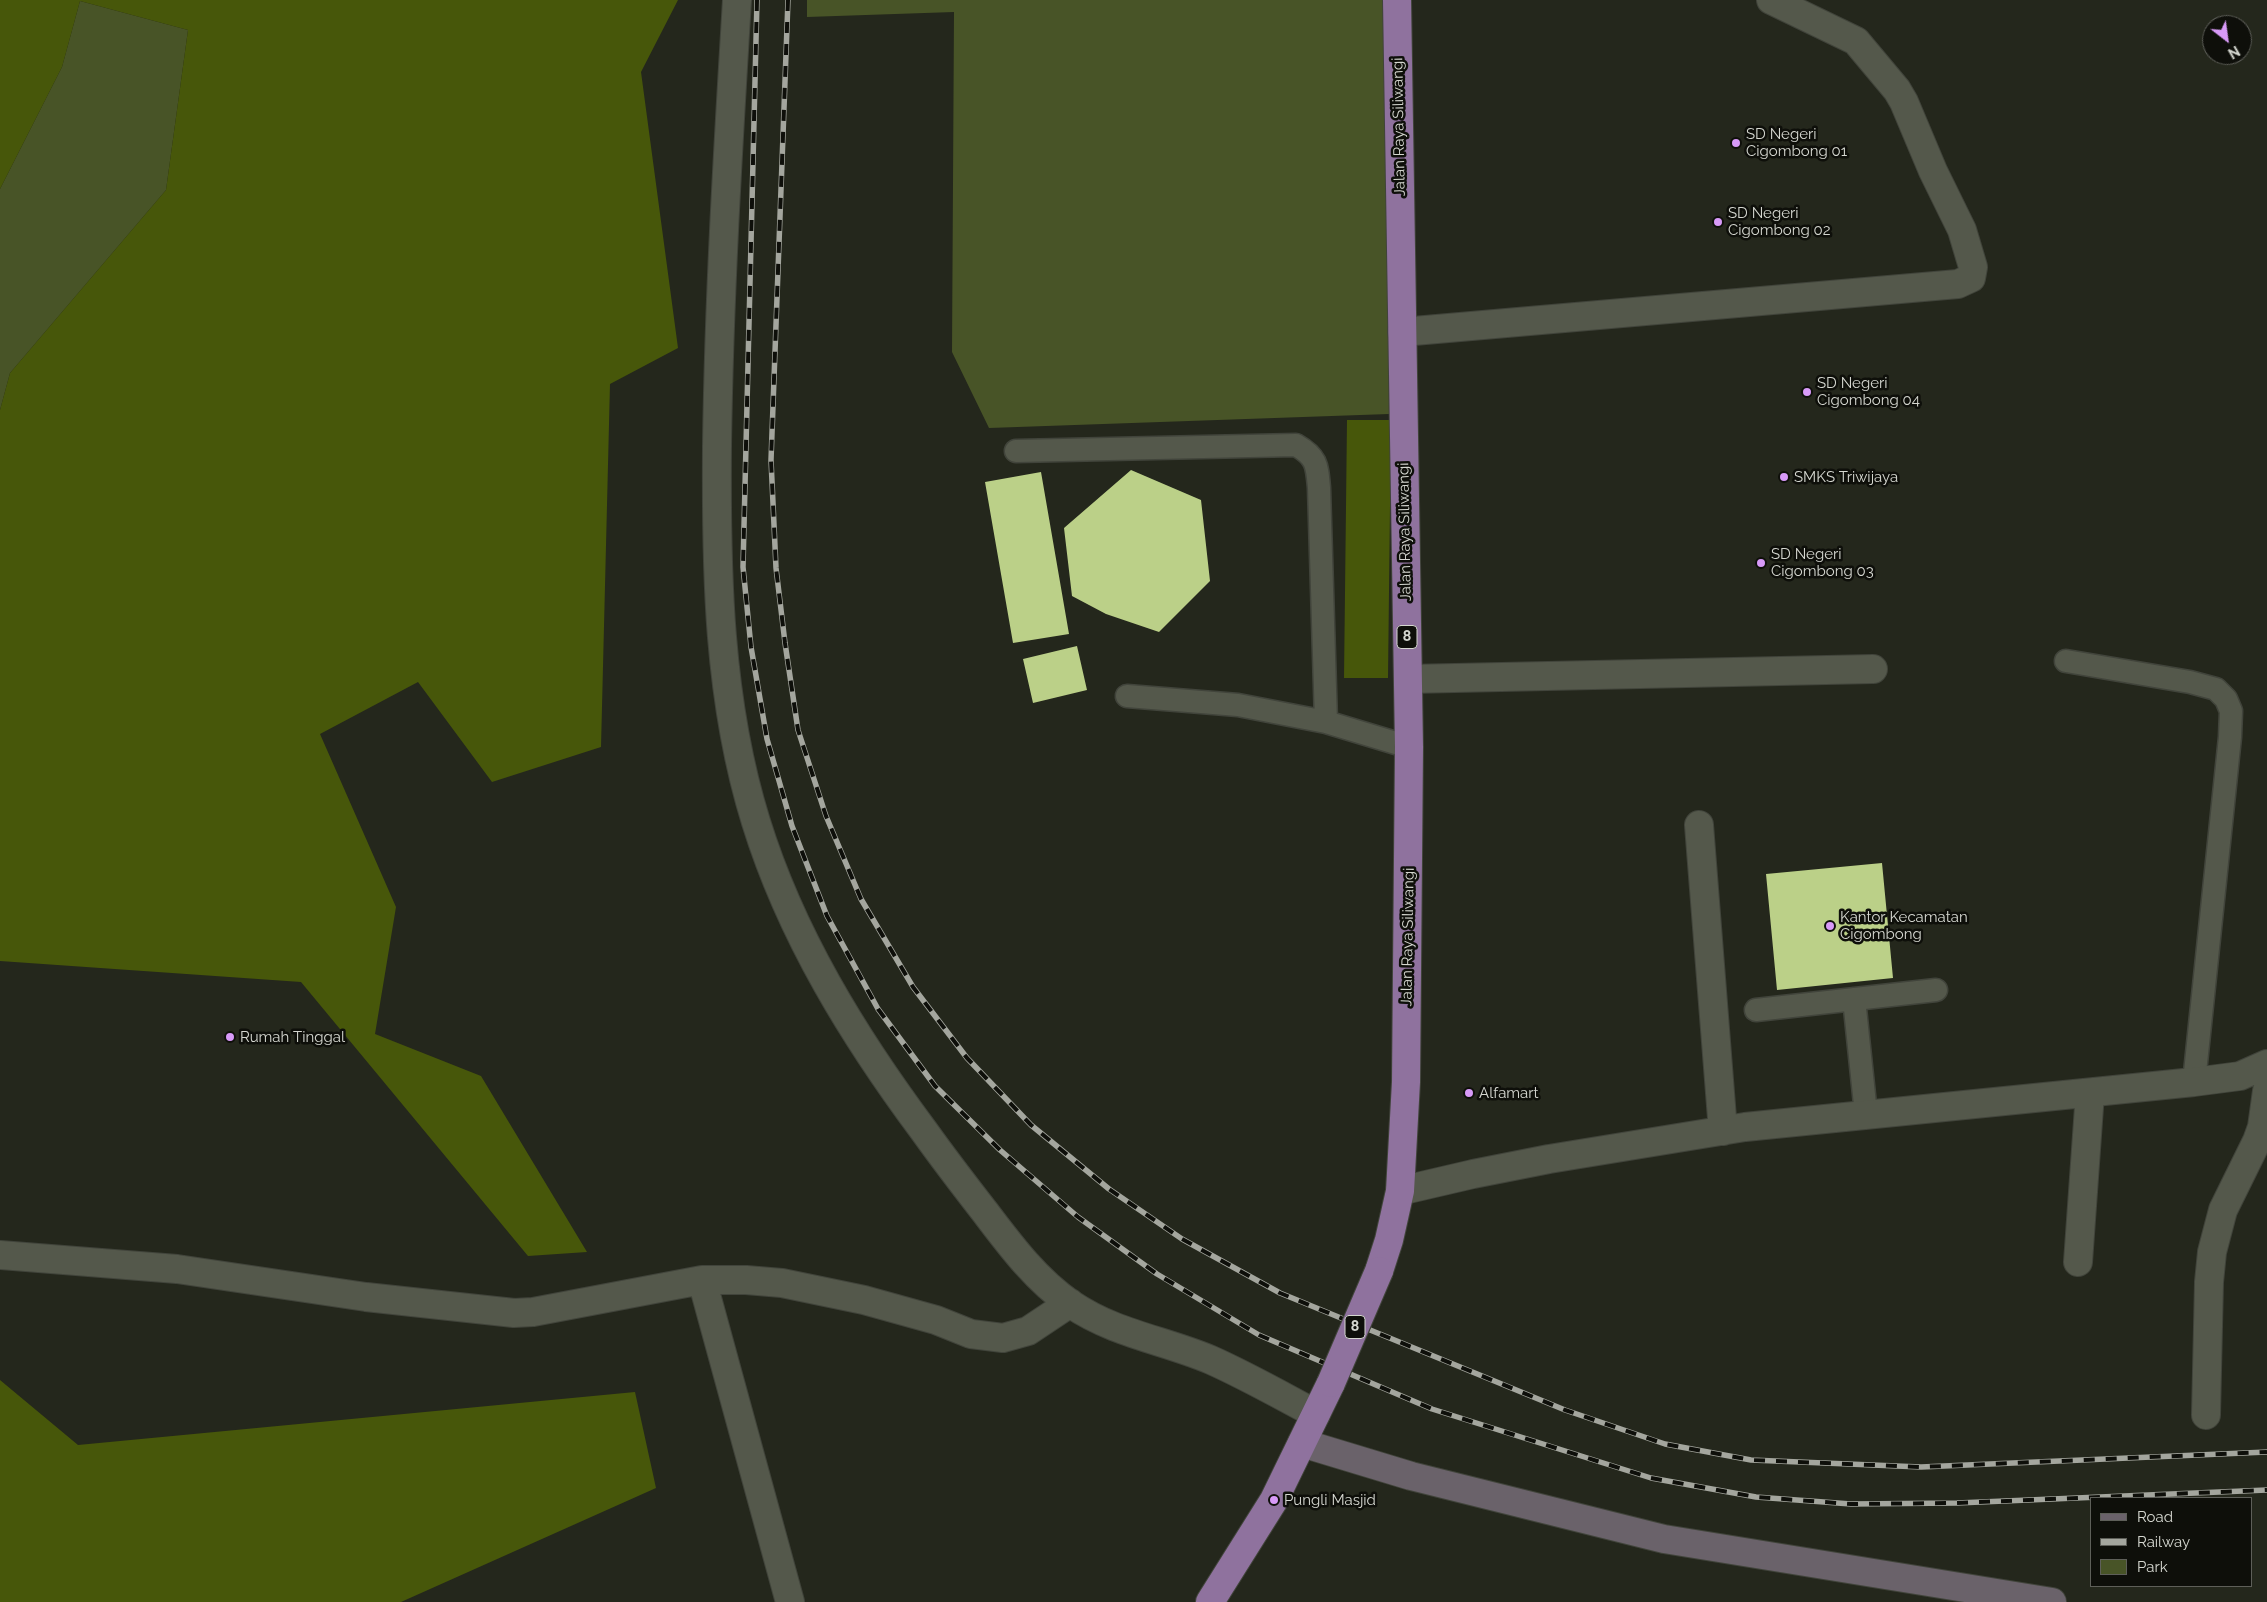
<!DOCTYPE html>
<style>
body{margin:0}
#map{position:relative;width:2267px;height:1602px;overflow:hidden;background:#24271c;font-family:Raleway,sans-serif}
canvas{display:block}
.legend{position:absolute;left:2090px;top:1497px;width:162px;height:90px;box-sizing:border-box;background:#0e0f0a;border:1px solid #5e5f59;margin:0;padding:6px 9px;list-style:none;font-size:15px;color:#d5d7d0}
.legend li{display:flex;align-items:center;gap:10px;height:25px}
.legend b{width:25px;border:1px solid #5e5f59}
.north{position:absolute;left:2202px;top:15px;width:50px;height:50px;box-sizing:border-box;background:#0e0f0a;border:1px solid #5e5f59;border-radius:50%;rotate:150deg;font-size:14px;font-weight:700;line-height:20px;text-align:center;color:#d5d7d0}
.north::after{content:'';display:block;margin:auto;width:18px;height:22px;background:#d89af8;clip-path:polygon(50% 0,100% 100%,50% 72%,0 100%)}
</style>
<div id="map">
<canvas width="2267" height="1602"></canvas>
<ul class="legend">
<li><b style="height:6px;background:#6a626a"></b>Road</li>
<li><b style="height:6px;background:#a4a69e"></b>Railway</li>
<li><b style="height:14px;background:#485427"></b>Park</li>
</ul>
<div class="north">N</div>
</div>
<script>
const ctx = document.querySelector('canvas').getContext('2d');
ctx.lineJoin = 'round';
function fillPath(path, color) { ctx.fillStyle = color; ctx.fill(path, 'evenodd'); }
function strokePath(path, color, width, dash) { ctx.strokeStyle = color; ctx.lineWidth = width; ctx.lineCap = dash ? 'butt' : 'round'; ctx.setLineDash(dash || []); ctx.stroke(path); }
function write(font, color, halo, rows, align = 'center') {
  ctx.font = font + ' Raleway,sans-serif'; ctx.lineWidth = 5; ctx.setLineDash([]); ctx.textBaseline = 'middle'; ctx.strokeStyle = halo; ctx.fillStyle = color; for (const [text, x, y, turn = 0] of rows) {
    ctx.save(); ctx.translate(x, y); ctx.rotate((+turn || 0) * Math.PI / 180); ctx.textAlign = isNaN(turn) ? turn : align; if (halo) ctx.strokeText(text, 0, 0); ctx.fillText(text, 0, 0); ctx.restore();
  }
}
const green = new Path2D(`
 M 807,0 L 1387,0 L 1389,414 L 989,428 L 952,352 L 954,12 L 807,17 Z
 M 80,1 L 188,30 L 166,190 L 10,373 L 0,410 L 0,189 L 62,67 Z`);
const forest = new Path2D(`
 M 0,0 L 678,0 L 641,72 L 678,348 L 610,384 L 601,747 L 492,782 L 418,682 L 320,734 L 396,907 L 375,1034 L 481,1076 L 587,1252 L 528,1256 L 301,982 L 0,961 L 0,410 L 10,373 L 166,190 L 188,30 L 80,1 L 62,67 L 0,189 Z
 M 1347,420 L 1391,420 L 1388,678 L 1344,678 Z
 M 0,1380 L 78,1445 L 635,1392 L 656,1488 L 401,1602 L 0,1602 Z`);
const building = new Path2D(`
 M 1131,470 L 1201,500 L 1210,581 L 1159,632 L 1106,614 L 1072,596 L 1064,528 Z
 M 1041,472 L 1069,634 L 1013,643 L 985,482 Z
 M 1077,646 L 1087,690 L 1033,703 L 1023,659 Z
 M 1882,863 L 1893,978 L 1777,990 L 1766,874 Z`);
const service = new Path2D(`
 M 1016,451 L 1296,445 C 1317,457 1317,465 1319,488 L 1326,722
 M 2066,661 L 2190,682 L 2216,689 L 2226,699 L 2231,711 L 2230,737 L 2194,1082
 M 1127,696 L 1238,705 L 1326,722 L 1409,747
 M 1854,999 L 1866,1114
 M 1756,1010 L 1936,990`);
const minor = new Path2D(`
 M 737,0 C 728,149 719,297 717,446 C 716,572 718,700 756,822 C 791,935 854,1037 924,1131 C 944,1159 964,1185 985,1212 C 1010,1245 1036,1280 1071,1304 C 1115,1334 1164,1340 1211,1360 C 1247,1376 1282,1396 1316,1414
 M 1402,332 L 1958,284 L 1971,278 L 1973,267 L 1962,230 L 1933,171 L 1904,102 L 1897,90 L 1856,41 L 1771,0
 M 1408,679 L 1873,669
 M 1699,825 L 1723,1131
 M 1400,1191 L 1473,1174 L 1549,1159 L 1745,1127 L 2194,1082 L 2240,1076 L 2267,1064
 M 0,1255 L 177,1269 L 366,1297 L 514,1313 L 533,1312 L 702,1280 L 746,1280 L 782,1283 L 864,1300 L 936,1320 L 971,1334 L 1003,1338 L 1028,1331 L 1070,1303
 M 2078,1262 L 2090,1093
 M 702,1280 L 790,1602
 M 2206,1415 L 2209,1282 L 2212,1252 L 2223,1210 L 2257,1141 L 2262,1127 L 2267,1091`);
const secondary = new Path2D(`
 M 1302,1443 L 1411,1476 L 1664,1539 L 2052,1602`);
const trunk = new Path2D(`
 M 1379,1271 L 1389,1240 L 1400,1191 L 1406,1082 L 1409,747 L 1397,0
 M 1210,1602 L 1274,1500 L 1331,1383`);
const rail = new Path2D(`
 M 757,0 L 743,567 L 751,647 L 767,739 L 792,826 L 827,916 L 878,1009 L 935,1086 L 1000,1150 L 1078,1217 L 1157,1274 L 1259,1335 L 1432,1409 L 1651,1478 L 1756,1497 L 1851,1504 L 1957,1503 L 2267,1490
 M 788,0 L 771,460 L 776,568 L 785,643 L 798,730 L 826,816 L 861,899 L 913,987 L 967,1058 L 1031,1125 L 1109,1189 L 1182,1239 L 1280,1293 L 1565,1410 L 1665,1444 L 1751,1460 L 1921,1467 L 2267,1452`);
const trunkBridge = new Path2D(`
 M 1331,1383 L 1379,1271`);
const markers = [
 [1736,143,5,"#d89af8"],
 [1718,222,5,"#d89af8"],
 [1807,392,5,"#d89af8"],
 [1784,477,5,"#d89af8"],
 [1761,563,5,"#d89af8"],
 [1830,926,5,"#d89af8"],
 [230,1037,5,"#d89af8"],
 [1469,1093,5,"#d89af8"],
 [1274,1500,5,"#d89af8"]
];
const shields = [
 [1407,637,20],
 [1355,1327,20]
];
const shieldNames = [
 ["8",1407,637],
 ["8",1355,1327]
];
const streetNames = [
 ["Jalan Raya Siliwangi",1399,127,-91],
 ["Jalan Raya Siliwangi",1405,532,-91],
 ["Jalan Raya Siliwangi",1408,937,-89]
];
const poiNames = [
 ["SD Negeri",1746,134],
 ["Cigombong 01",1746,151],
 ["SD Negeri",1728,213],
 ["Cigombong 02",1728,230],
 ["SD Negeri",1817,383],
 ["Cigombong 04",1817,400],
 ["SMKS Triwijaya",1794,477],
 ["SD Negeri",1771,554],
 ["Cigombong 03",1771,571],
 ["Kantor Kecamatan",1840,917],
 ["Cigombong",1840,934],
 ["Rumah Tinggal",240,1037],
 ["Alfamart",1479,1093],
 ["Pungli Masjid",1284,1500]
];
fillPath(green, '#485427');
fillPath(forest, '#47570a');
fillPath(building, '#bbd088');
strokePath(service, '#41443b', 25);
strokePath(minor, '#41443b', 30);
strokePath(secondary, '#41443b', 30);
strokePath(trunk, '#41443b', 30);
strokePath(service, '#54584b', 22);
strokePath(minor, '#54584b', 28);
strokePath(secondary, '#6a626a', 28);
strokePath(trunk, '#8f729e', 28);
strokePath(rail, '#a4a69e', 5.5);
strokePath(rail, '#0e0f0a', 4, [11]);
strokePath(trunkBridge, '#41443b', 30, []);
strokePath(trunkBridge, '#8f729e', 28);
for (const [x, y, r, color] of markers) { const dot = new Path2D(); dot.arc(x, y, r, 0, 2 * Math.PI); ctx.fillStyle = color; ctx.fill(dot); strokePath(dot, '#0e0f0a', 2); }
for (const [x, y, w] of shields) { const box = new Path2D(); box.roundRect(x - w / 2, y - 11.5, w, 23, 4); ctx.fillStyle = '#0e0f0a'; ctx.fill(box); strokePath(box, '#d5d7d0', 1); }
write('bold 14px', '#d5d7d0', null, shieldNames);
write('15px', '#d5d7d0', '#0e0f0a', streetNames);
write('15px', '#d5d7d0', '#0e0f0a', poiNames, 'left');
</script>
